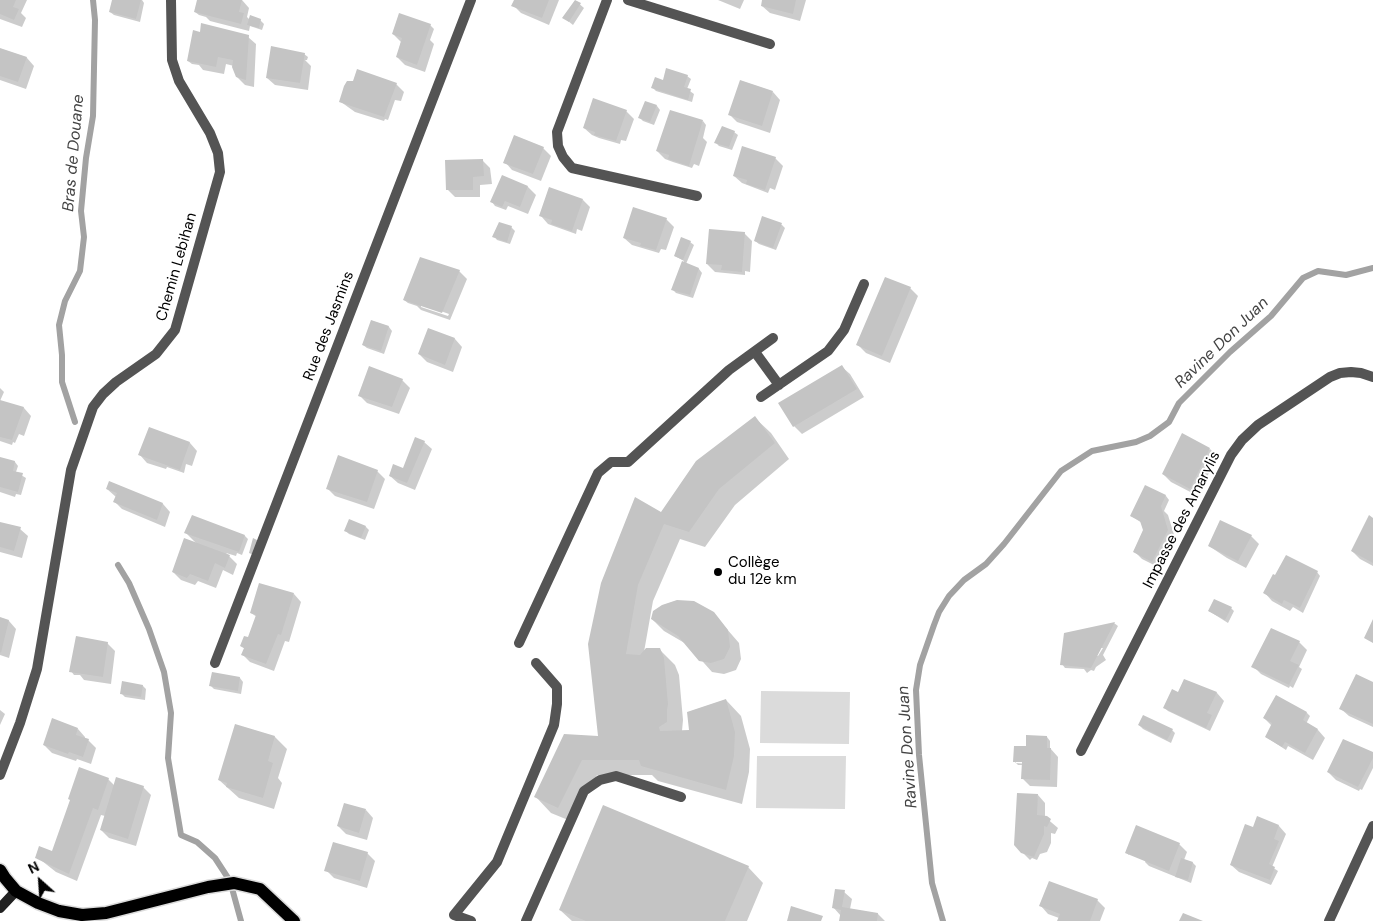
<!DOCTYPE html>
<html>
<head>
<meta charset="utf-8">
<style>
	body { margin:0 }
	#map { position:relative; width:1373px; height:921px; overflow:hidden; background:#fff; font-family:"DM Sans",sans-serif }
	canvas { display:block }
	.north { position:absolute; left:15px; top:856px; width:50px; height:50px; -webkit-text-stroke:4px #fff; paint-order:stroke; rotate:334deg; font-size:14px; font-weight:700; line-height:20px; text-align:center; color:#000 }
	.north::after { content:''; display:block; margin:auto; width:18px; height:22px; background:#000; clip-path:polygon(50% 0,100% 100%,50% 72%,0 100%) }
</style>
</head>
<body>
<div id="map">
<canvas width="1373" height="921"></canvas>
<div class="north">N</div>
</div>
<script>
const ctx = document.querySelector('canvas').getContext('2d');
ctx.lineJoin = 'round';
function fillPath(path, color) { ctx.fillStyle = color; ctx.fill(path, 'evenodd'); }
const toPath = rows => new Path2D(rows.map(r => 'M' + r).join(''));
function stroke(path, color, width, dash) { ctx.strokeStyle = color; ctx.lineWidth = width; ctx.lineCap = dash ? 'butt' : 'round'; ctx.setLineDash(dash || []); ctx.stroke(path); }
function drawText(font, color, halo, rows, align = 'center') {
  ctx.font = font + ' "DM Sans",sans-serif'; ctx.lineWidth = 4; ctx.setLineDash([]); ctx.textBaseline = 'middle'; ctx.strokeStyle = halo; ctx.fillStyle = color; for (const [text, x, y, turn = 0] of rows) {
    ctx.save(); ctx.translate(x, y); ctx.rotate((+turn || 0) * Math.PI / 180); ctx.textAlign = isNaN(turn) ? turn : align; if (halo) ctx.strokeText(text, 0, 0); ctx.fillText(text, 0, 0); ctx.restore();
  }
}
const green = toPath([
	[761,691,850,692,849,744,760,743],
	[757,756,846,756,845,809,756,808]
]);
const shadow = toPath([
	[0,0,27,0,21,13,26,18,22,27,0,19],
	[113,0,142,0,144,3,140,22,114,15,110,12],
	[198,0,242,0,249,8,247,17,250,20,260,20,264,24,262,30,250,26,249,31,210,21,206,17,199,15,195,12],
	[515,0,559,0,549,25,521,13,513,5],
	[718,0,744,0,740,9],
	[764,0,806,0,800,21,770,13,762,6],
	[576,1,584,8,573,25,568,21],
	[430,25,434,29,430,40,434,44,425,72,405,65,397,57,401,42,393,34],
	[248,37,256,44,254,87,245,85,237,77,234,66,226,64,224,74,203,70,199,65,192,64,188,61],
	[0,49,27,58,34,66,26,89,0,80],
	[304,54,308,57,307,60,305,60,311,66,308,90,275,85,267,78],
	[687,76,691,79,687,89,694,94,692,102,656,91,653,88,663,81],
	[396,84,404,92,401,101,395,100,388,120,385,119,384,121,355,112,341,102],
	[773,92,780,100,770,133,737,122,729,114],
	[646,103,657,106,660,110,654,125,643,121,640,118],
	[626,111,634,119,626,141,621,140,620,144,599,138,592,135,584,128],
	[703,121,706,125,703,138,707,142,699,166,694,164,692,168,673,162,665,159,657,151],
	[734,132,738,135,732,150,719,146,716,143],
	[543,148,551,156,541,181,512,170,505,162],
	[775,158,783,166,775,190,770,188,768,193,742,183,734,176],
	[482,160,490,168,492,184,480,185,480,197,455,197,447,189],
	[502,177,528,187,536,195,528,214,508,206,506,210,495,206,492,202],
	[583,200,590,207,582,231,577,229,576,234,548,224,541,216],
	[763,217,782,225,785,228,776,250,759,244,755,241],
	[666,219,674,227,666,250,661,249,659,253,632,245,624,238],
	[511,227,515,231,510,244,497,240,494,236],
	[744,233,752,241,750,272,745,271,745,275,715,272,707,264],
	[690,242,694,245,686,264,699,269,702,273,693,298,676,293,672,289,684,261,675,256],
	[459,271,467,279,450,320,421,310,417,306,408,303,404,300],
	[421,304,449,314,448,316,421,307],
	[910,288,918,296,890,363,866,353,858,345],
	[372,322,389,327,392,331,384,354,367,348,363,345],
	[429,329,455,339,462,347,453,372,427,362,419,354],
	[842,367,850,374,864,397,802,434,794,426],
	[402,380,410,388,399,414,367,403,359,395],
	[0,388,4,392,0,401,24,408,31,416,24,436,19,434,15,443,13,442,12,445,0,441],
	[755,418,771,433,789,459,735,505,705,547,680,539,653,601,644,652,659,649,675,665,679,675,683,720,682,731,691,731,726,700,741,716,750,749,749,772,742,804,658,781,652,775,597,775,573,822,551,813,536,797,599,738,589,644,661,514],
	[149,429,190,443,197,451,192,466,186,464,184,473,167,467,166,469,147,463,140,455],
	[424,442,432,449,415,490,398,483,390,476,403,470],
	[1210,449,1217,456,1198,496,1171,482,1163,474],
	[0,458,15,462,18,466,16,472,26,478,21,495,16,494,15,497,0,492],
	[377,471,385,479,374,509,335,496,328,489],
	[110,482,163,504,170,512,165,527,122,509,115,502,116,497,107,489],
	[1146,487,1166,496,1169,500,1164,511,1168,515,1175,538,1160,568,1142,559,1134,551,1144,531,1142,523,1131,516],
	[1373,519,1373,566,1360,559,1352,551],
	[350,521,366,527,369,530,365,540,349,534,346,531],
	[0,523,20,529,28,536,22,558,0,552],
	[186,533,245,536,248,539,242,555,237,553,236,556,226,553,237,564,233,575,223,570,216,588,198,581,195,585,181,580,173,572,197,544],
	[1251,536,1259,544,1246,568,1227,558,1209,546],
	[1317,572,1320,576,1303,613,1293,607,1290,611,1272,601,1265,593],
	[294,594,301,602,289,642,285,641,274,671,250,662,242,654,245,649,241,646,248,639,257,617,251,613],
	[1231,608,1234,611,1228,623,1209,611],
	[713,613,739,643,741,659,736,670,724,674,712,672,688,645,664,631,651,618],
	[0,618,9,621,16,629,9,658,0,655],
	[1114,623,1118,626,1103,655,1106,660,1096,667,1094,671,1091,670,1087,673,1084,669,1065,668,1062,664],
	[1100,648,1103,648,1098,656,1096,655],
	[1299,642,1307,650,1299,667,1302,669,1293,688,1290,686,1289,688,1261,674,1253,666],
	[107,643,115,651,111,684,84,680,80,675,74,675,71,671],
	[240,678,243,682,241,694,214,689,211,686],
	[1185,680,1217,693,1224,701,1210,731,1168,711,1165,708,1179,694],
	[1373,684,1373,727,1349,716,1341,709],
	[143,686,146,689,145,700,125,697,122,694],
	[1285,702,1307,713,1310,716,1306,724,1318,730,1325,738,1313,760,1288,746,1286,750,1266,737,1272,726,1264,718],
	[0,710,5,714,0,725],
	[236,725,275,737,287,749,278,778,282,783,274,809,239,798,219,780],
	[1139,725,1172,730,1175,733,1171,743,1143,729],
	[78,729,85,737,85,739,88,740,96,748,91,764,77,759,76,761,52,753,44,745],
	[1047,737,1050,741,1050,748,1058,757,1057,787,1030,786,1022,778,1023,765,1018,765,1014,761,1029,748],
	[1016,761,1028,762,1028,764,1016,763],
	[1373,754,1373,768,1362,790,1360,789,1359,791,1336,780,1328,772],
	[108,779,114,785,143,787,151,795,136,846,109,838,101,830,105,816,101,815,77,881,56,872,37,857,53,852,71,801],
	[1038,795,1045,803,1045,817,1058,828,1055,834,1051,833,1051,843,1047,852,1040,854,1037,860,1032,858,1030,860,1022,852],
	[366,810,373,818,367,840,346,834,338,826],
	[1258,818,1279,826,1286,834,1272,867,1278,871,1271,885,1239,872,1231,865,1253,829],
	[1179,844,1187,852,1184,860,1193,863,1196,866,1191,883,1149,866,1145,862,1146,859,1129,853,1129,855,1126,852],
	[367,853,375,861,367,888,334,878,326,870],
	[748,867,763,883,747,921,572,921,560,910],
	[844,892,852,899,850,909,878,914,885,921,840,921,841,916,833,907],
	[1097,900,1105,908,1100,921,1058,921,1059,918,1048,914,1041,906]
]);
const stream = toPath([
	[75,422,62,382,62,355,59,325,65,301,80,271,84,237,81,211,86,158,93,116,95,20,93,0],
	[118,565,129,583,149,629,164,672,171,713,168,758,181,835,197,842,215,858,230,881,241,921],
	[943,921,932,883,919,755,916,690,920,665,934,625,939,612,949,596,964,580,986,564,1004,544,1061,471,1092,451,1136,442,1150,436,1169,422,1179,403,1230,352,1271,316,1303,278,1318,271,1346,275,1373,268]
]);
const building = toPath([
	[0,0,16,0,13,7,19,9,14,20,0,14],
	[112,0,141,0,136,19,109,12],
	[197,0,242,0,239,12,244,13,241,24,194,12],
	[514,0,549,0,542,18,511,6],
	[575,0,581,3,569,22,562,18],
	[762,0,796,0,793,14,761,6],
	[399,13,431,24,417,65,396,57,402,38,392,34],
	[250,15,261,19,259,28,247,25],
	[201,23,249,35,246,80,236,77,232,67,233,60,218,57,216,67,187,61,193,30,200,32],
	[271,46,305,53,300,83,266,78],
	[0,48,27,57,18,82,0,76],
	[666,68,688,75,684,87,691,89,688,100,651,88,655,77,663,80],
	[357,69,397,83,384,117,339,102,344,86,347,81,353,81],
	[740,80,773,91,762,126,728,115],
	[593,98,627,110,616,141,594,135,595,132,583,128],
	[645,101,657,105,650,122,638,118],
	[670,110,703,120,689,166,668,159,669,155,656,151],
	[722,126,735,131,729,147,714,143],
	[514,135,544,147,533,174,503,163],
	[742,146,776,157,765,190,746,184,747,180,733,176],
	[483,159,484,176,473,177,473,190,446,190,445,160],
	[502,175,528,186,520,207,505,201,502,207,490,202],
	[549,187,583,199,572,231,551,224,552,220,539,216],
	[633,207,667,218,656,250,640,246,641,243,623,238],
	[762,216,782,223,773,248,754,241],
	[499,222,512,226,507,242,492,237],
	[709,229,745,232,742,272,721,270,722,265,706,264],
	[681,237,691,241,683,260,674,256],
	[420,257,460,270,442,313,403,300],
	[682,261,699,268,690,295,671,290],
	[885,277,911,287,882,356,856,345],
	[371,320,389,326,381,351,362,345],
	[428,328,455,338,445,365,418,354],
	[842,365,857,389,793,427,778,403],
	[369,366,403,379,392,407,358,396],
	[0,400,24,407,12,440,0,437],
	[755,416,775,443,719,489,689,532,664,524,638,585,626,654,640,655,646,648,660,648,664,658,668,704,667,710,667,722,659,727,660,731,689,730,687,712,726,699,735,732,734,756,726,790,641,766,639,760,582,760,558,808,534,797,564,734,598,736,588,644,601,583,635,497,661,512,696,461],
	[149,427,190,442,180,470,138,455],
	[1182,433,1210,448,1190,489,1162,474],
	[415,437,425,441,407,483,389,476,393,464,403,468],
	[338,455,378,470,367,502,326,489],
	[0,457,15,461,13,471,23,473,18,492,0,487],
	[109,481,163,503,157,520,113,502,117,493,106,489],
	[1145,485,1166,495,1161,506,1168,530,1152,562,1133,552,1143,530,1140,521,1130,516],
	[192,515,245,535,239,552,184,533],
	[1369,515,1373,518,1373,563,1351,551],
	[349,519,366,526,361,538,344,531],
	[1220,520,1252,535,1238,561,1208,546],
	[0,522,21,527,14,551,0,547],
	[184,538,230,555,225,568,215,563,208,581,190,574,187,578,172,572],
	[253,538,259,541,254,555,249,553],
	[1286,555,1318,571,1300,608,1284,600,1282,604,1263,593,1273,574,1275,575],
	[259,583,294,593,281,635,278,634,266,664,241,655,244,648,240,646,244,636,248,637,256,615,250,613],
	[1214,599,1232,607,1225,620,1208,611],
	[677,600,694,601,714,612,728,630,730,647,724,659,711,663,699,661,678,636,651,619,653,611,662,605],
	[0,617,9,620,1,653,0,652],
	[1373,619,1373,643,1364,638],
	[1115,622,1091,668,1060,665,1064,633],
	[1271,628,1300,641,1290,661,1299,665,1289,685,1251,667],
	[76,636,108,642,103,677,69,672],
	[212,672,240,677,238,691,209,686],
	[1356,674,1373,682,1373,724,1339,709],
	[1184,679,1217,692,1207,713,1212,715,1206,728,1163,708,1172,689,1178,692],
	[122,681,143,685,141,697,120,694],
	[1276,695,1307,712,1303,720,1318,729,1305,753,1285,742,1282,747,1265,737,1272,723,1263,718],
	[1143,715,1173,729,1167,740,1138,725],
	[52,718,78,728,76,735,89,739,83,757,69,752,68,754,43,745],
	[235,724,275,736,268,761,273,763,263,798,226,787,227,783,218,780],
	[1026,735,1047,736,1047,748,1051,748,1050,780,1021,779,1022,762,1013,762,1014,746,1026,746],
	[1343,739,1373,752,1373,758,1358,787,1327,772],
	[79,767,109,778,98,810,93,808,69,874,35,858,39,846,52,851,70,800,68,799],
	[116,777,144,786,128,839,100,830],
	[1017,793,1038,794,1037,815,1047,816,1051,819,1047,827,1044,826,1044,834,1034,857,1021,853,1014,845],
	[344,803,366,809,359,833,337,826],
	[603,805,749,866,725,921,586,921,559,910],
	[1257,816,1279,825,1274,839,1279,841,1269,864,1275,867,1270,880,1230,865,1245,824,1253,827],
	[1136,825,1180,843,1169,871,1125,853],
	[333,842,368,852,360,881,324,871],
	[1181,858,1193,862,1188,880,1175,877],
	[1049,881,1098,899,1090,921,1057,921,1060,914,1039,906],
	[835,889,845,890,842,907,878,913,877,921,839,921,841,910,832,908],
	[791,906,823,916,821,921,787,921],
	[1183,913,1203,921,1179,921]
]);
const service = toPath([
	[755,352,779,385],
	[761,397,828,351,844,330,864,284],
	[519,643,598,473,611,462,628,462,729,370,773,338],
	[471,921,454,915,497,862,554,725,557,704,557,687,536,663],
	[526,921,584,791,600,780,616,776,681,797]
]);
const minor = toPath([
	[607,0,557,132,558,146,563,157,572,168,697,196],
	[628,0,770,44],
	[215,663,471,0],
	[1081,751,1231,455,1242,440,1258,425,1330,377,1340,373,1351,372,1361,373,1373,377],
	[0,775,20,723,37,669,71,470,93,407,103,394,116,382,156,354,175,330,220,172,218,153,210,133,179,81,172,60,171,0],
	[1329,921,1373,826]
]);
const secondary = toPath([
	[0,908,16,891]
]);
const primary = toPath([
	[0,870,5,878,16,891,38,903,59,911,82,915,106,913,208,887,234,883,260,889,294,921]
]);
const markers = [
	[718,572,5,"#000"]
];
const streetNames = [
	["Chemin Lebihan",177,267,-74],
	["Rue des Jasmins",329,326,-69],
	["Impasse des Amarylis",1182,520,-63]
];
const poiNames = [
	["Collège",728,563],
	["du 12e km",728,580]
];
const waterNames = [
	["Bras de Douane",74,153,-85],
	["Ravine Don Juan",1222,343,-44],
	["Ravine Don Juan",908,747,-94]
];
fillPath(green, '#dbdbdb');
fillPath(shadow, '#0003');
stroke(stream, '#a2a2a2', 6);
fillPath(building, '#c4c4c4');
stroke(primary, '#dbdbdb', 15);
stroke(service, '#545454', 10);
stroke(minor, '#545454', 10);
stroke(secondary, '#212121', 10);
stroke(primary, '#000', 12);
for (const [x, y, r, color] of markers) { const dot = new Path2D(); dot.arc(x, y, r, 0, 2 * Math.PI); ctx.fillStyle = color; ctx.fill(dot); stroke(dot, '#fff', 2); }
drawText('15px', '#000', '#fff', streetNames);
drawText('15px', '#000', '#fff', poiNames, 'left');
drawText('italic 16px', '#434343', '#fff', waterNames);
</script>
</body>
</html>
